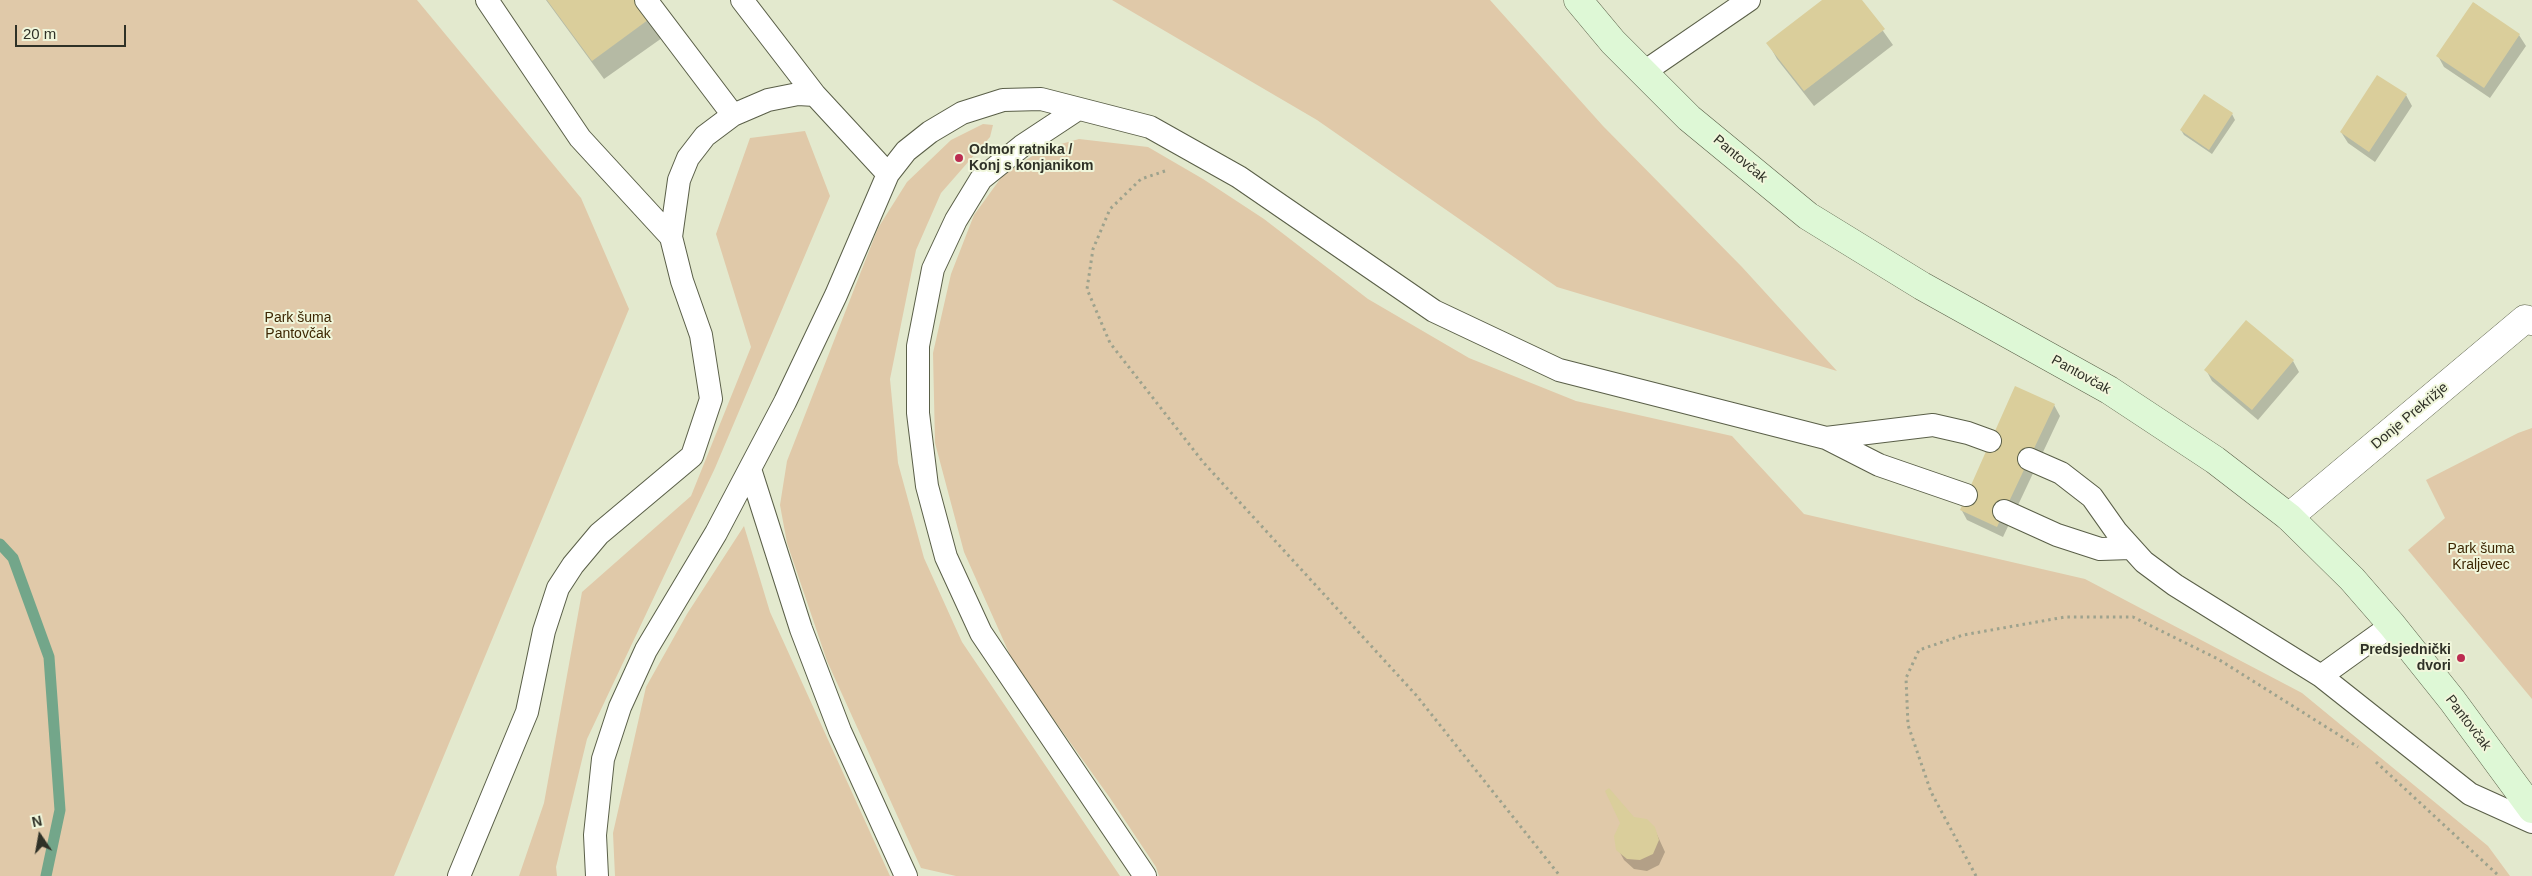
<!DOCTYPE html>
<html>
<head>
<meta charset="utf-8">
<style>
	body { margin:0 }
	#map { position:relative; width:2532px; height:876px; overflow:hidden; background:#e3e9ce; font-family:Arial,sans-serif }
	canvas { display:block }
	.north { position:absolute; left:15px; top:811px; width:50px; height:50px; -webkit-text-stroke:4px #f0f6db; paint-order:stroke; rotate:348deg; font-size:14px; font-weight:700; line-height:20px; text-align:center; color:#2f3127 }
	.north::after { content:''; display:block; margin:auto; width:18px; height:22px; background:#2f3127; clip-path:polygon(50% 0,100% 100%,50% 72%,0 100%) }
	.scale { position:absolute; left:15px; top:25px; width:111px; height:22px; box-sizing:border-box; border:2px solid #2f3127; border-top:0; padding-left:6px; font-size:15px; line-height:18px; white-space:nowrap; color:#2f3127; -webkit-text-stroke:4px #f0f6db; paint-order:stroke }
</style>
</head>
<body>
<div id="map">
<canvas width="2532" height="876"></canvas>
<div class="north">N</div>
<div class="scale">20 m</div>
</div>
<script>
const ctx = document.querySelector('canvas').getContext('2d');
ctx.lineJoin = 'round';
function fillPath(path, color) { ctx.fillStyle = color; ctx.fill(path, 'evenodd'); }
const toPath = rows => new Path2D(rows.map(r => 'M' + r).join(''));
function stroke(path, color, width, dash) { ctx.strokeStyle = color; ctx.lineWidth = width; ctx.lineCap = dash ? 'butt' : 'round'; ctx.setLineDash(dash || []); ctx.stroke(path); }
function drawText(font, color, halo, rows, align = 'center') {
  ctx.font = font + ' Arial,sans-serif'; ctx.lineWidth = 4; ctx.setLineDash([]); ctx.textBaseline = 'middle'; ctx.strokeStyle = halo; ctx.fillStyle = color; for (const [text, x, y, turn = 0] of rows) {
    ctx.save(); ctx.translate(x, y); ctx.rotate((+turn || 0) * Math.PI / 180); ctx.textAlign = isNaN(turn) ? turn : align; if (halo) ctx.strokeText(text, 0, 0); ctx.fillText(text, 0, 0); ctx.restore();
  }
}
const green = toPath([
	[0,0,417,0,581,198,629,309,394,876,0,876],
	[1112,0,1490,0,1603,126,1742,267,1837,371,1557,287,1317,120],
	[983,124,993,125,990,137,941,193,916,250,890,379,898,463,924,558,962,642,1120,876,956,876,921,868,827,661,787,543,780,505,787,461,878,228,907,182,951,140],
	[805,131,830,196,715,468,587,739,556,867,557,876,519,876,544,803,582,592,691,496,751,347,716,234,750,138],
	[1079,139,1148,147,1203,179,1264,219,1368,299,1469,358,1576,401,1732,436,1804,514,2085,579,2302,693,2488,846,2510,876,1159,876,1156,867,1110,798,1014,664,964,552,935,443,933,353,951,274,974,215,1003,175,1043,149],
	[2532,428,2532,699,2408,550,2445,518,2426,480,2518,433],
	[744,526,770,612,890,876,615,876,613,833,646,687,687,614]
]);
const shadow = toPath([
	[546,0,637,0,662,38,604,79],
	[1824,0,1861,0,1893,45,1814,106,1777,59,1768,43],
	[2474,3,2519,35,2526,46,2490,98,2444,67,2438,56],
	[2406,95,2412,106,2375,162,2348,143,2341,132],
	[2204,96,2232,114,2235,120,2212,154,2184,135,2181,130],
	[2293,361,2299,372,2258,420,2212,381,2206,370],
	[2054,405,2060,416,2003,537,1967,520,1961,509],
	[1633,819,1654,828,1665,852,1659,865,1647,871,1634,869,1624,860,1618,849]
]);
const stream = toPath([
	[0,544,13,558,49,657,60,810,46,876]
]);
const building = toPath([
	[547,0,639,0,652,17,592,61],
	[1822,0,1862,0,1885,29,1804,91,1766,43],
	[2473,2,2520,34,2484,88,2436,56],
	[2377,75,2407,94,2369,152,2340,132],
	[2204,94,2233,113,2209,150,2180,130],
	[2246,320,2294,360,2252,410,2204,370],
	[2015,386,2055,404,1997,527,1960,510],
	[1609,788,1634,817,1647,819,1655,827,1659,840,1653,854,1640,860,1627,859,1616,850,1614,836,1620,823,1605,791]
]);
const path = toPath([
	[1165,171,1141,179,1110,209,1093,249,1087,289,1110,343,1203,462,1416,695,1560,876],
	[2376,762,2499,876],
	[1976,876,1931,792,1908,725,1906,678,1919,650,1963,635,2065,617,2133,617,2218,659,2358,747]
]);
const lane = toPath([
	[487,0,580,138,671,237],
	[646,0,733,115],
	[742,0,815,95],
	[1644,72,1749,0],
	[1078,109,1022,146,981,179,956,220,933,269,918,346,918,413,927,486,946,557,981,633,1145,876],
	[1826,438,1879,465,1966,495],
	[2029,459,2061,473,2092,497,2116,531,2144,562,2175,585,2321,676,2392,625],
	[750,469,801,629,840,731,906,876],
	[2004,511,2057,535,2100,549,2131,548],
	[2321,676,2470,794,2532,822],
	[459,876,527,712,544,631,558,588,573,565,599,534,692,456,711,399,701,335,682,281,671,237,679,180,688,158,705,136,733,115,768,100,798,94,815,95,888,174],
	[597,876,595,835,603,759,620,707,646,650,716,533,785,402,836,295,888,174,906,151,930,132,962,113,1003,100,1041,99,1150,127,1239,177,1434,311,1559,370,1826,438,1933,425,1968,433,1990,441]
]);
const street = toPath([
	[2289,517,2525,319,2532,321]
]);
const secondary = toPath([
	[1578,0,1613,42,1689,118,1808,216,1922,286,2109,390,2215,460,2289,517,2352,579,2392,625,2452,700,2532,809]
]);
const markers = [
	[959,158,5,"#bc2c51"],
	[2461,658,5,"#bc2c51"]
];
const poiNames = [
	["Odmor ratnika /",969,150],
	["Konj s konjanikom",969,166],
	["Predsjednički",2451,650,"right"],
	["dvori",2451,666,"right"]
];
const streetNames = [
	["Pantovčak",1740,159,40],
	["Pantovčak",2081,375,29],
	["Donje Prekrižje",2410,416,-40],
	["Pantovčak",2468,723,53]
];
const parkNames = [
	["Park šuma",298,318],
	["Pantovčak",298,334],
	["Park šuma",2481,549],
	["Kraljevec",2481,565]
];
fillPath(green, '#e0c9a9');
fillPath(shadow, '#0003');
stroke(stream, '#73a68a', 11);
fillPath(building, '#dace9b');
stroke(lane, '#5a5f48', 24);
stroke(street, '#5a5f48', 29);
stroke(secondary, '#5a5f48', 29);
stroke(path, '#9da28d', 3, [2.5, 4]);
stroke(lane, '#fff', 22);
stroke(street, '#fff', 28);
stroke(secondary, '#def8d6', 28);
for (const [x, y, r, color] of markers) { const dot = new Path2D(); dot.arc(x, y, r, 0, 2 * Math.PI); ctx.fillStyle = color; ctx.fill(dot); stroke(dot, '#f0f6db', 2); }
drawText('bold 14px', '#2f3127', '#f0f6db', poiNames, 'left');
drawText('14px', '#2f3127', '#f0f6db', streetNames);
drawText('14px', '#3d2703', '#f0f6db', parkNames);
</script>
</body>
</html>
